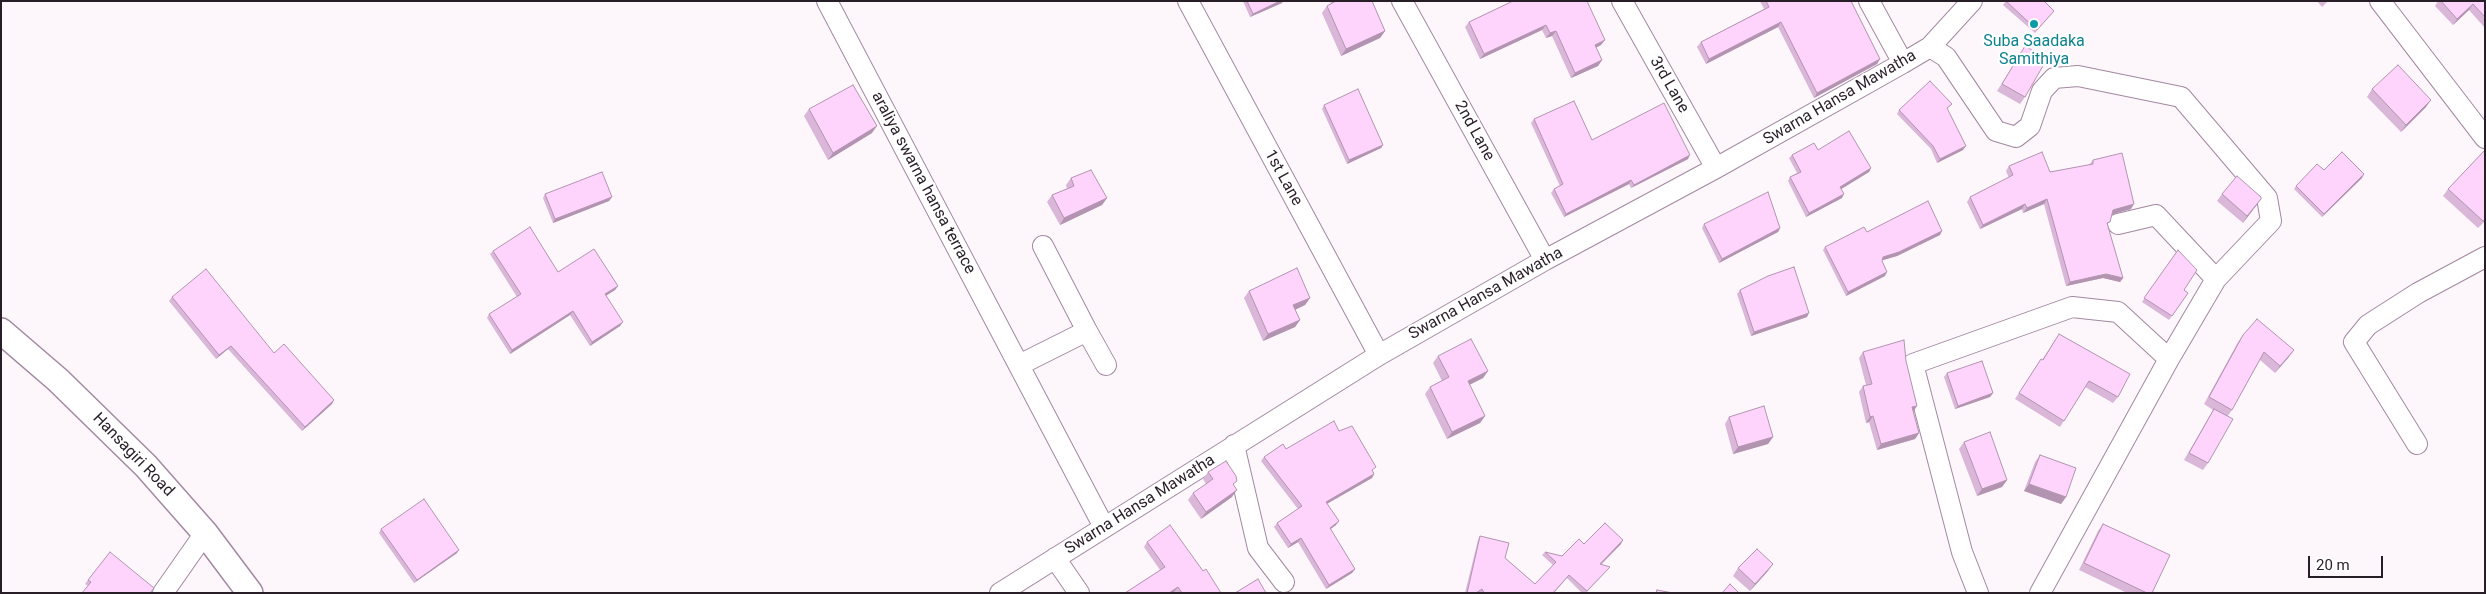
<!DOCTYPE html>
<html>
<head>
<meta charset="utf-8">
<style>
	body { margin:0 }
	#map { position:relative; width:2486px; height:594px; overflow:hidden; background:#fdf7fc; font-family:Roboto,sans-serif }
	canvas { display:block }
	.frame { position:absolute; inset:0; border:2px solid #281e28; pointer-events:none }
	.scale { position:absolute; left:2308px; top:556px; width:75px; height:22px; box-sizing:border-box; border:2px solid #281e28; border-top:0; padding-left:6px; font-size:15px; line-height:18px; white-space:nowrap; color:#281e28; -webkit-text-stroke:4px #fff; paint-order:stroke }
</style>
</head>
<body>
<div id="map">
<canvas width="2486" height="594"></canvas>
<div class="frame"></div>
<div class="scale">20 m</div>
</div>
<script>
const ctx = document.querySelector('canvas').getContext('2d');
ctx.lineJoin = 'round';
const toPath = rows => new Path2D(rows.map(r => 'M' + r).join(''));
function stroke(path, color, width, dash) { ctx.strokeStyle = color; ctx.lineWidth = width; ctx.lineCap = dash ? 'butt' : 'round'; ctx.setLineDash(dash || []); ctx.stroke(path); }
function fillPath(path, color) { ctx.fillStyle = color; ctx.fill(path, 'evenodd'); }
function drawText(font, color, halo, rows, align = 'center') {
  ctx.font = font + ' Roboto,sans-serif'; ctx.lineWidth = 4.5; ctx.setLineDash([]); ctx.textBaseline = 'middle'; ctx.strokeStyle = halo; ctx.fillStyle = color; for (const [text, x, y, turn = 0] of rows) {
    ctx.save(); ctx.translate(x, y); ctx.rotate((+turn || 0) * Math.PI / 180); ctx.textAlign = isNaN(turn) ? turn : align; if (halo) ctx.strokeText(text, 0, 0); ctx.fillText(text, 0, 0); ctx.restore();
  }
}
const minor = toPath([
	[827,1,1104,527],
	[1188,1,1379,355],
	[1402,1,1545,260],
	[1622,1,1716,168],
	[1869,1,1903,63],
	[2380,1,2485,138],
	[1930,47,1946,57,1996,131,2016,137,2030,126,2042,91,2054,78,2078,76,2181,97,2267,198,2271,221,2216,279,2169,359,2040,593],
	[2118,224,2156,215,2216,279],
	[1087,331,1106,365],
	[1019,365,1087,331,1043,246],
	[2417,444,2354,342,2368,325,2418,293,2485,257],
	[1234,445,1258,548,1284,582],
	[1055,558,1079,593],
	[163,593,205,533],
	[1000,593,1379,355,1545,260,1716,168,1903,63,1930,47,1972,1],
	[1978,593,1962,552,1913,364,2072,307,2118,312,2169,359]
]);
const tertiary = toPath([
	[1,331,58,380,146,466,205,533,250,593]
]);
const wall = toPath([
	[1243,1,1283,1,1282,3,1250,17],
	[1330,1,1372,1,1385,31,1380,38,1341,56,1322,13,1327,6,1331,4],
	[1513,1,1601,45,1596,48,1602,60,1598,66,1571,78,1552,36,1546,38,1542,30,1480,59,1465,27,1469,22],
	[1760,1,1851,1,1880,59,1877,64,1814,98,1778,27,1706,64,1697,47,1701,42,1764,9],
	[2006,1,2054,11,2035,33,2003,5],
	[2317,1,2328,1,2322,7],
	[2438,1,2485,1,2485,28,2469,10,2453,25,2435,6],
	[2025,46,2025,97,2020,104,1997,91],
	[2372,89,2426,107,2401,132,2367,97],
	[1952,104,1947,109,1963,150,1937,163,1931,149,1897,114,1899,110],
	[1324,105,1383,145,1381,148,1347,164,1322,109],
	[809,109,872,133,828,160,804,116],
	[1534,119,1592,140,1688,159,1631,188,1629,184,1564,217,1551,193,1554,189,1560,186,1531,123],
	[1818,150,1871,168,1869,172,1841,189,1842,198,1806,217,1788,181,1790,177,1797,173,1789,158,1792,155],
	[2485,150,2485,221,2478,228,2443,196,2448,189],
	[2093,160,2131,209,2112,214,2107,225,2123,278,2120,282,2103,278,2066,286,2044,204,2023,213,2022,209,1980,229,1967,202,1970,197,2009,178,2006,171,2009,166,2050,172,2089,165],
	[2324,170,2362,178,2322,217,2294,189,2296,186],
	[1071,178,1107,198,1102,205,1060,225,1047,202,1052,195,1067,189,1066,185],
	[545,194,612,197,609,201,553,223,543,198],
	[2222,194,2261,199,2243,223,2217,201],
	[1704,224,1780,228,1778,232,1719,263,1702,228],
	[1867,232,1940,235,1897,256,1882,260,1885,276,1846,296,1823,250,1825,247],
	[2178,250,2184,290,2188,293,2169,320,2142,302],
	[493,251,558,272,618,286,615,290,606,296,620,326,590,346,570,315,510,354,487,318,489,314,517,297,490,254],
	[1740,290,1807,317,1751,336,1737,294],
	[1249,291,1310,298,1305,305,1295,310,1300,320,1295,327,1263,341,1244,298],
	[172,297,274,353,332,404,302,431,228,349,216,359,169,301],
	[2243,335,2294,350,2275,373,2260,360,2232,410,2227,417,2208,463,2203,470,2184,460,2213,410,2204,404,2238,342],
	[2055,340,2118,397,2113,403,2085,387,2060,427,2015,399,2041,359,2042,360],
	[1863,352,1906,361,1913,412,1919,433,1915,439,1877,450,1869,422,1866,423,1859,392,1863,386,1866,385,1859,358],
	[1438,356,1488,371,1483,378,1469,385,1485,416,1480,423,1447,439,1425,394,1430,387,1442,381,1433,363],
	[1947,373,1993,393,1990,397,1955,409,1944,377],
	[1729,417,1773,437,1768,444,1733,454,1725,424],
	[1339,431,1374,474,1372,478,1327,504,1336,525,1330,529,1355,569,1352,573,1326,589,1298,542,1288,548,1274,527,1277,523,1298,509,1261,461,1264,457],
	[1964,442,2007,480,2002,487,1977,496,1959,449],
	[2040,455,2066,497,2061,504,2024,491,2035,462],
	[1208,472,1234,485,1232,497,1201,519,1188,500,1193,493,1206,484,1203,479],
	[2103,524,2152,593,2127,593,2079,570,2098,531],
	[381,529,457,553,414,583,379,533],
	[1480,536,1535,584,1553,565,1542,555,1545,552,1562,556,1584,544,1621,544,1601,565,1610,567,1607,570,1586,593,1582,593,1567,578,1554,593,1465,593,1478,540],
	[1147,542,1203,571,1221,593,1175,593,1174,592,1173,593,1125,593,1160,570,1144,547],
	[1738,568,1768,571,1750,591,1733,576],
	[88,580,154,588,88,586,85,584]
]);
const shadedWall = toPath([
	[1280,1,1283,1,1282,3,1250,17,1253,14],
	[2473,4,2469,10,2453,25,2457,19],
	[1781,22,1778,27,1706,64,1709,59],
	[1546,25,1542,30,1480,59,1484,54],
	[1385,31,1380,38,1341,56,1346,49],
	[1556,31,1552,36,1546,38,1550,33],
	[1605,40,1601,45,1591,50,1595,45],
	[1880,59,1877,64,1814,98,1817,93],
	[1602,60,1598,66,1571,78,1575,73],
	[2431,100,2426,107,2401,132,2406,125],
	[877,126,872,133,828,160,833,153],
	[1383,145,1381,148,1347,164,1349,160],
	[1966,146,1963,150,1937,163,1940,159],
	[1690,155,1688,159,1631,188,1634,185],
	[1871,168,1869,172,1838,191,1840,187],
	[2364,174,2362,178,2322,217,2324,214],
	[1631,180,1629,184,1564,217,1566,214],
	[1844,194,1842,198,1806,217,1809,213],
	[612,197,609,201,553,223,555,219],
	[1107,198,1102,205,1060,225,1064,218],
	[2047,199,2044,204,2023,213,2027,208],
	[2261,199,2256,206,2243,223,2247,216],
	[2025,204,2022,209,1980,229,1983,225],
	[2134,204,2131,209,2110,215,2113,210],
	[1780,228,1778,232,1719,263,1722,259],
	[1942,231,1940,235,1897,256,1880,261,1883,257],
	[1887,272,1885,276,1846,296,1848,292],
	[2106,274,2123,278,2120,282,2103,278,2066,286,2070,282],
	[618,286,615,290,602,298,605,294],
	[1310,298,1305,305,1288,313,1293,305],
	[573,311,570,315,510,354,512,350],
	[1809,313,1807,317,1751,336,1754,332],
	[1300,320,1295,327,1263,341,1268,334],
	[623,322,620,326,590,346,592,342],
	[231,346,228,349,216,359,219,355],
	[2294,350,2289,357,2275,373,2280,366],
	[1488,371,1483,378,1463,388,1468,381],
	[1993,393,1990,397,1955,409,1958,406],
	[334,400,332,404,302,431,305,427],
	[1917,406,1913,412,1912,407],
	[1485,416,1480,423,1447,439,1452,432],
	[1873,416,1869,422,1866,423,1870,417],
	[1919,433,1915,439,1877,450,1881,444],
	[1773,437,1768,444,1733,454,1738,447],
	[1374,474,1372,478,1323,506,1326,502],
	[2007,480,2002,487,1977,496,1982,489],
	[2029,484,2066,497,2061,504,2024,491],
	[1237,490,1232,497,1201,519,1206,512],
	[1339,521,1336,525,1327,532,1330,528],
	[1301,538,1298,542,1288,548,1291,544],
	[1623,540,1621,544,1597,568,1600,564],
	[459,550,457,553,414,583,417,580],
	[1773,564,1768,571,1750,591,1755,584],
	[1355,569,1352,573,1326,589,1329,585],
	[1178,587,1173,593,1169,593]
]);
const building = toPath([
	[1247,1,1280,1,1253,14,1247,1],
	[1336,1,1372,1,1385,31,1346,49,1327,6,1336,1],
	[1513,1,1587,1,1605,40,1595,45,1602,60,1575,73,1556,31,1550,33,1546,25,1484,54,1469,22,1513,1],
	[1766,1,1851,1,1880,59,1817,93,1781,22,1709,59,1701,42,1769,7,1766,1],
	[2006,1,2044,1,2054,11,2037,30,2006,1],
	[2441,1,2485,1,2485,17,2473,4,2457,19,2441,1],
	[2025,46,2047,59,2025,97,2002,84,2025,46],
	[2398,65,2431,100,2406,125,2372,89,2398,65],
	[1930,81,1952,104,1947,108,1966,146,1940,159,1933,146,1899,110,1930,81],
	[853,85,877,126,833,153,809,109,853,85],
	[1358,89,1383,145,1349,160,1324,105,1358,89],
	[1574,101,1592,140,1664,103,1690,155,1634,185,1631,180,1566,214,1554,189,1563,184,1534,119,1574,101],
	[1849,131,1871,168,1840,187,1844,194,1809,213,1790,177,1801,172,1792,155,1814,143,1818,150,1849,131],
	[2485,150,2485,220,2483,221,2448,189,2485,150],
	[2042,152,2050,172,2093,164,2093,160,2122,153,2134,204,2113,210,2110,222,2107,223,2123,278,2106,274,2070,282,2047,199,2027,208,2025,204,1983,225,1970,197,2013,175,2009,166,2042,152],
	[2342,152,2364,174,2324,214,2296,186,2317,164,2324,170,2342,152],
	[1091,170,1107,198,1064,218,1052,195,1074,186,1071,178,1091,170],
	[602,172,612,197,555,219,545,194,602,172],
	[2237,176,2261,197,2261,199,2247,216,2222,194,2237,176],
	[1768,192,1780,228,1722,259,1704,224,1768,192],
	[1928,201,1942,231,1899,252,1883,257,1882,261,1887,272,1848,292,1825,247,1864,227,1867,232,1928,201],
	[530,227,558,272,594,249,618,286,605,294,623,322,592,342,573,311,512,350,489,314,521,294,493,251,530,227],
	[2178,250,2197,270,2184,290,2188,293,2172,316,2144,298,2178,250],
	[1794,267,1809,313,1754,332,1740,290,1768,276,1794,267],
	[1297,268,1310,298,1293,305,1300,320,1268,334,1249,291,1297,268],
	[206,269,274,353,284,344,334,400,305,427,231,346,219,355,172,297,206,269],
	[2257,319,2294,350,2280,366,2264,352,2232,410,2209,397,2243,335,2257,319],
	[2059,334,2130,374,2118,397,2089,381,2064,421,2019,393,2041,359,2043,360,2059,334],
	[1471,339,1488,371,1468,381,1485,416,1452,432,1430,387,1449,377,1438,356,1471,339],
	[1904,340,1906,361,1917,406,1912,407,1919,433,1881,444,1873,416,1870,417,1863,386,1872,384,1863,352,1904,340],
	[1982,361,1993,393,1958,406,1947,373,1982,361],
	[1764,406,1773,437,1738,447,1729,417,1764,406],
	[2214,409,2233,419,2208,463,2189,453,2214,409],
	[1334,421,1339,431,1352,426,1376,467,1372,470,1374,474,1326,502,1339,521,1330,528,1355,569,1329,585,1301,538,1291,544,1277,523,1302,506,1264,457,1283,444,1286,449,1334,421],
	[1990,432,2007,480,1982,489,1964,442,1990,432],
	[2040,455,2076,468,2066,497,2029,484,2040,455],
	[1226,461,1236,476,1237,481,1233,484,1237,490,1206,512,1193,493,1213,479,1208,472,1226,461],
	[424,499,459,550,417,580,381,529,424,499],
	[1605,523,1623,540,1600,564,1610,567,1587,591,1569,575,1553,593,1484,593,1482,589,1476,593,1467,593,1480,536,1509,543,1505,558,1535,584,1556,562,1545,552,1562,556,1579,539,1584,544,1605,523],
	[2103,524,2170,555,2152,593,2147,593,2084,563,2103,524],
	[1170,525,1203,571,1206,569,1221,593,1182,593,1178,587,1169,593,1125,593,1165,567,1147,542,1170,525],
	[1757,549,1773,564,1755,584,1738,568,1757,549],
	[110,552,154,588,150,593,82,593,91,582,88,580,110,552],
	[1258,579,1266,593,1235,593,1258,579],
	[1730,584,1739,593,1722,593,1730,584],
	[1657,590,1673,593,1656,593,1657,590]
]);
const markers = [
	[2034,24,5,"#0f9aa8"]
];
const cultureNames = [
	["Suba Saadaka",2034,42],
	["Samithiya",2034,60]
];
const streetNames = [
	["3rd Lane",1669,85,60],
	["Swarna Hansa Mawatha",1840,98,-30],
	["2nd Lane",1474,131,61],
	["1st Lane",1283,178,61],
	["araliya swarna hansa terrace",923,183,62],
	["Swarna Hansa Mawatha",1486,294,-29],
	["Hansagiri Road",133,455,46],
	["Swarna Hansa Mawatha",1140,505,-32]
];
stroke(minor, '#a388a1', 22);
stroke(tertiary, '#a388a1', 28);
stroke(minor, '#fff', 20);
stroke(tertiary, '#fff', 25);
fillPath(wall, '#dab6d9');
fillPath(shadedWall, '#b294b0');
fillPath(building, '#fed4fc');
stroke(building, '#b294b0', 1);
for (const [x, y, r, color] of markers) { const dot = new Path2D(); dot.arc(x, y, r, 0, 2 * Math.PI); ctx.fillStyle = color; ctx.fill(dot); stroke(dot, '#fff', 2); }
drawText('16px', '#0d838f', '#fff', cultureNames);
drawText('16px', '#281e28', '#fff', streetNames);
</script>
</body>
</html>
